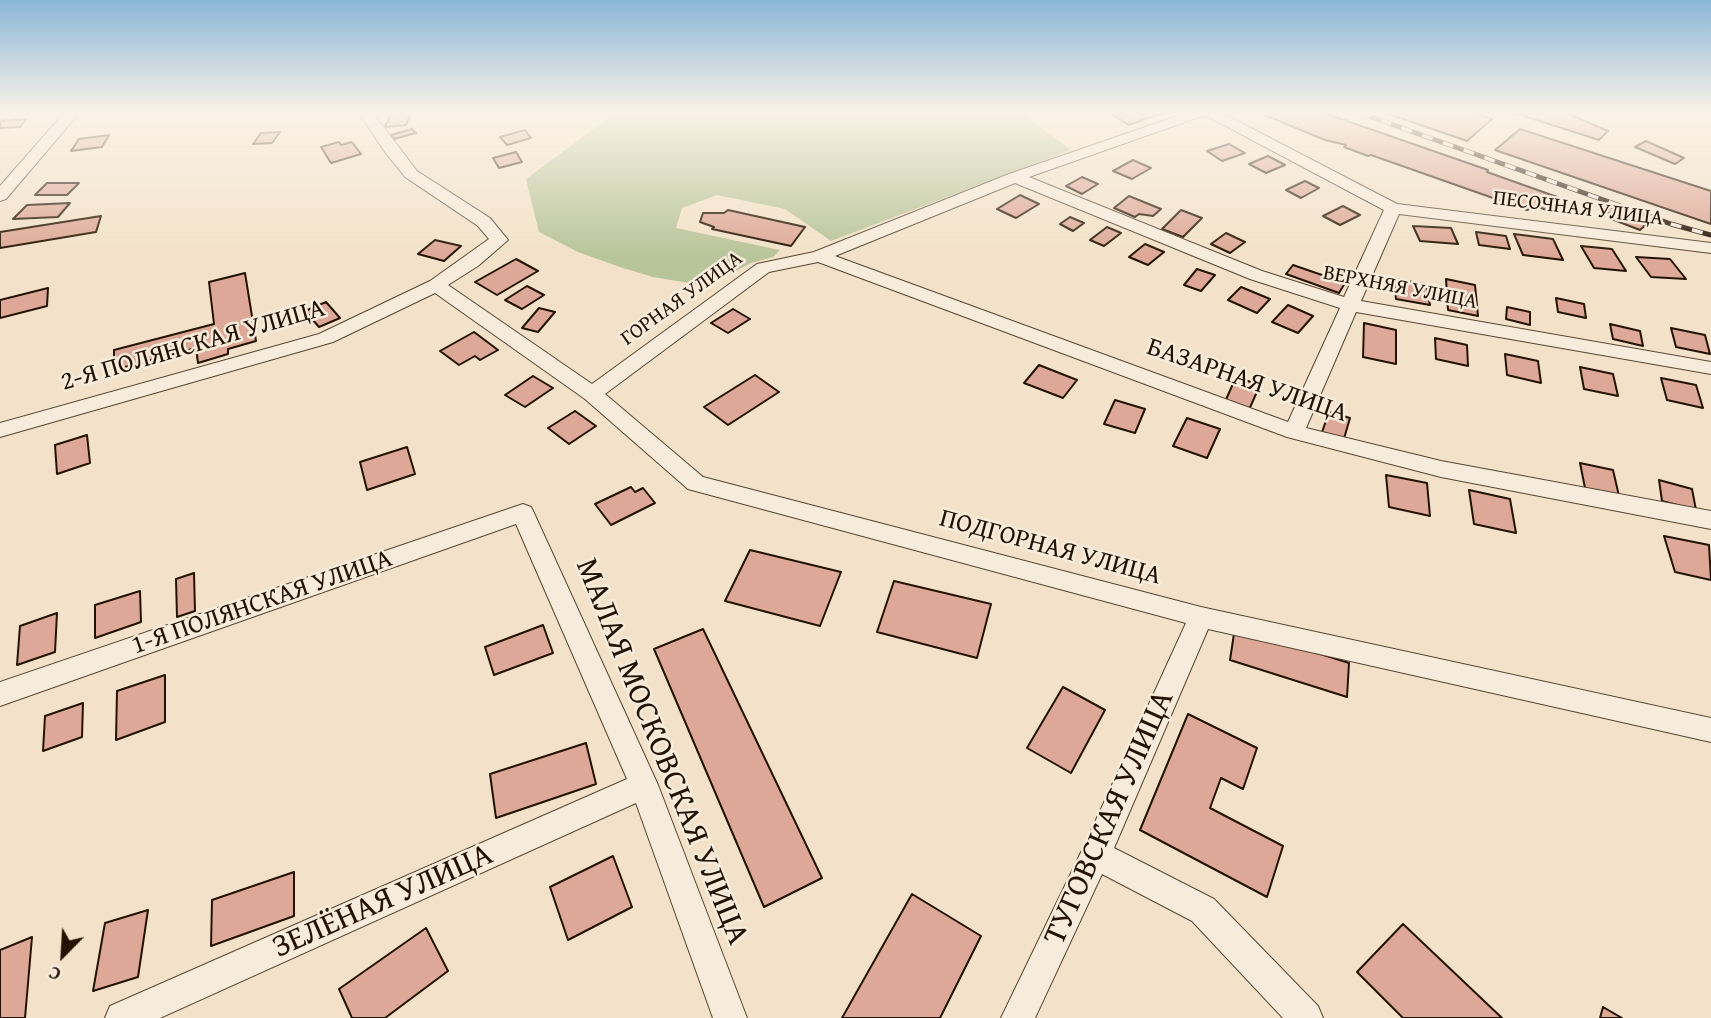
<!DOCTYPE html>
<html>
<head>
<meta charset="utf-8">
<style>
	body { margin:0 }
	#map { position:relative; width:1711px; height:1018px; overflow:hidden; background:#f3e2c9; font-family:"Gentium Book Plus",serif }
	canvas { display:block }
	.north { position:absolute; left:28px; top:920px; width:70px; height:70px; -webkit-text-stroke:5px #f7ecdc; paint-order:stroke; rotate:204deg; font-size:19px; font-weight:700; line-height:28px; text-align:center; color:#241200 }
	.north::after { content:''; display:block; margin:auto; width:24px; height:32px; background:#241200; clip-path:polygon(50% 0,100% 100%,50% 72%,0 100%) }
</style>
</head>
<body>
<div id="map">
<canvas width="1711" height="1018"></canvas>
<div class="north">С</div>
</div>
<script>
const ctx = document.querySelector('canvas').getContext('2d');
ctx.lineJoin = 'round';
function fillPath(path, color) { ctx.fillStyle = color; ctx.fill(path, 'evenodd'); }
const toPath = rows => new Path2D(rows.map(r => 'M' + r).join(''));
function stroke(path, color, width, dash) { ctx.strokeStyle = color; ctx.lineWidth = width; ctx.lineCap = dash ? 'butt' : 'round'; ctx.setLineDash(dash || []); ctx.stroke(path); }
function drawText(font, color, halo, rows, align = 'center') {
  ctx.font = font + ' "Gentium Book Plus",serif'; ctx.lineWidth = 5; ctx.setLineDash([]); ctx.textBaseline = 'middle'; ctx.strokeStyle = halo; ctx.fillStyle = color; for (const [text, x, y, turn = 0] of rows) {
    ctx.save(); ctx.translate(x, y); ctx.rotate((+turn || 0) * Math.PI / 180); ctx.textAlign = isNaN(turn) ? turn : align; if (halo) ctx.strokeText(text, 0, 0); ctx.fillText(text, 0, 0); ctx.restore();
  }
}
const green = toPath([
	[615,113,1021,113,1071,150,831,241,785,209,717,195,682,208,676,228,780,250,773,257,751,263,707,286,653,277,620,267,578,252,539,232,526,179]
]);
const building = toPath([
	[391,113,411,113,406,125,385,127,391,113],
	[1109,113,1162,113,1129,125,1109,113],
	[1260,113,1324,113,1488,170,1487,172,1560,198,1549,211,1536,206,1527,210,1371,155,1368,156,1344,147,1346,145,1325,140,1260,113],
	[1386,113,1474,113,1492,119,1467,141,1386,113],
	[1515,113,1572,113,1571,115,1608,131,1599,140,1515,113],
	[26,119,20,127,0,128,0,121,26,119],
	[412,129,416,133,394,139,391,135,412,129],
	[1520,129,1711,191,1711,224,1495,150,1520,129],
	[525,130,531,138,507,145,500,137,525,130],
	[280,132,272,143,253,144,261,133,280,132],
	[109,135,102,147,71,151,79,139,109,135],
	[1646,141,1684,158,1675,164,1635,147,1646,141],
	[339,142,341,145,352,142,361,154,331,163,321,147,339,142],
	[1229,144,1245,153,1222,161,1207,151,1229,144],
	[516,152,522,162,499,168,493,158,516,152],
	[1268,156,1285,165,1266,173,1249,164,1268,156],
	[1133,160,1151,168,1132,179,1113,171,1133,160],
	[1082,177,1098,184,1082,194,1066,186,1082,177],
	[1305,181,1319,188,1301,198,1286,190,1305,181],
	[47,183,79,183,67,195,35,195,47,183],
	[1020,195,1039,204,1016,218,997,209,1020,195],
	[1129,196,1161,209,1153,216,1139,214,1135,217,1114,208,1129,196],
	[70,203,58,217,13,219,27,205,70,203],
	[1602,204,1650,221,1640,230,1609,218,1614,215,1599,209,1602,204],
	[1343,206,1360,215,1340,225,1323,216,1343,206],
	[728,210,805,227,791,246,712,229,714,227,700,222,703,213,724,213,728,210],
	[1181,210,1202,218,1183,237,1162,229,1181,210],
	[101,216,96,232,0,248,0,232,101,216],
	[1070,217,1084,223,1073,231,1060,224,1070,217],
	[1413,226,1451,228,1458,244,1420,241,1413,226],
	[1107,227,1121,233,1104,246,1090,240,1107,227],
	[1476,232,1506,236,1510,249,1479,245,1476,232],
	[1226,233,1245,242,1230,253,1211,244,1226,233],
	[1514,234,1553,239,1563,260,1523,255,1514,234],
	[435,240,461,246,444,261,418,254,435,240],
	[1145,244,1164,252,1148,265,1129,257,1145,244],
	[1581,246,1612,249,1626,271,1594,268,1581,246],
	[1636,257,1670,259,1686,279,1651,277,1636,257],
	[516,259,538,271,497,295,475,282,516,259],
	[1293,265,1345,283,1339,293,1286,274,1293,265],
	[1197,269,1215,275,1201,291,1184,285,1197,269],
	[245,273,256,341,228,349,228,354,198,363,196,348,114,370,114,350,214,324,209,282,245,273],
	[1394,279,1426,284,1430,305,1396,299,1394,279],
	[1446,279,1475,285,1478,316,1448,310,1446,279],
	[527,286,544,295,522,309,505,300,527,286],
	[1241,287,1270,299,1257,313,1228,300,1241,287],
	[48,288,47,306,0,318,0,300,48,288],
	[1556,298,1584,304,1586,318,1558,312,1556,298],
	[326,302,340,318,319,327,305,311,326,302],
	[1288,305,1313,316,1298,333,1272,322,1288,305],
	[1507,307,1530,312,1530,325,1506,319,1507,307],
	[539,308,555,312,538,332,522,328,539,308],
	[733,309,750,319,728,333,711,323,733,309],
	[1364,323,1396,330,1396,364,1363,357,1364,323],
	[1610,324,1640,331,1643,346,1613,339,1610,324],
	[1671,328,1705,335,1710,354,1676,347,1671,328],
	[474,332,498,350,480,360,475,356,459,365,440,351,474,332],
	[1435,338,1467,345,1468,366,1436,359,1435,338],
	[1505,354,1538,361,1541,383,1507,375,1505,354],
	[1039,365,1077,380,1063,398,1024,383,1039,365],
	[1580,367,1613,374,1618,396,1584,389,1580,367],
	[755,375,779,392,728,425,704,407,755,375],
	[533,376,553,388,525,407,505,395,533,376],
	[1236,377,1260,385,1248,412,1224,404,1236,377],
	[1661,378,1696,385,1703,408,1667,400,1661,378],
	[1115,400,1145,409,1135,433,1104,424,1115,400],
	[575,411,596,426,569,444,548,428,575,411],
	[1329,412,1350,418,1343,442,1321,435,1329,412],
	[1187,418,1220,429,1207,458,1173,446,1187,418],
	[87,435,90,463,57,474,55,445,87,435],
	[407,447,415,474,367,490,360,462,407,447],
	[1580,463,1613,470,1619,496,1585,488,1580,463],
	[1386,475,1427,483,1430,516,1389,507,1386,475],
	[1659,480,1692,489,1696,510,1662,501,1659,480],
	[631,487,635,492,643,488,655,503,611,525,595,504,631,487],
	[1469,490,1510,499,1516,533,1474,524,1469,490],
	[1664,536,1709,545,1711,580,1675,572,1664,536],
	[750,550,841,572,820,626,725,601,750,550],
	[194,573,195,611,177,617,176,579,194,573],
	[894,581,991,604,977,658,877,632,894,581],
	[140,591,141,622,95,638,95,605,140,591],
	[57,613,55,652,17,665,20,626,57,613],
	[543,625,553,653,494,675,485,647,543,625],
	[1235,627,1349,663,1347,697,1230,660,1235,627],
	[703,629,822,878,764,907,654,649,703,629],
	[165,675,165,722,116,740,117,691,165,675],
	[1063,687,1105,710,1071,773,1027,748,1063,687],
	[83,703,82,737,43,751,45,716,83,703],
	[1188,714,1257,748,1243,789,1221,778,1210,808,1283,846,1267,897,1140,830,1188,714],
	[586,743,596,784,496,818,490,774,586,743],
	[613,856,632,907,568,940,550,887,613,856],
	[294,872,294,916,211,946,212,900,294,872],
	[912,894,981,936,940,1018,842,1018,912,894],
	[148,910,138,977,93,991,105,923,148,910],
	[1403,924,1502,1018,1403,1018,1357,972,1403,924],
	[426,928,448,971,385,1018,352,1018,339,989,426,928],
	[32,937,25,1018,0,1018,0,950,32,937],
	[1603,1007,1622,1018,1600,1018,1603,1007]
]);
const minor = toPath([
	[64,113,79,113,6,199,0,201,0,186,64,113],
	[359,113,373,113,417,171,490,218,508,240,478,266,448,285,592,384,757,264,814,252,1009,174,1186,113,1222,113,1397,204,1711,243,1711,253,1399,214,1361,301,1711,362,1711,374,1356,312,1306,428,1441,461,1711,511,1711,529,1441,477,1287,437,818,262,769,272,605,394,703,477,1201,607,1711,718,1711,742,1208,629,1114,848,1214,899,1318,1006,1323,1018,1283,1018,1192,921,1102,874,1035,1018,1001,1018,1085,844,1186,623,688,489,585,399,435,293,333,342,0,437,0,423,319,334,430,281,489,239,478,226,405,177,385,152,359,113],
	[1205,115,1384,210,1344,297,1262,271,1029,177,1205,115],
	[1015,183,1250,279,1340,308,1288,422,835,256,1015,183],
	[523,504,531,507,534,513,658,785,747,1018,713,1018,636,803,160,1018,105,1018,110,1006,627,779,516,524,0,706,0,682,523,504]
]);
const rail = toPath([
	[1360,113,1671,224,1711,235]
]);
const farStreetnames = [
	["ПЕСОЧНАЯ УЛИЦА",1578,209,7],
	["ВЕРХНЯЯ УЛИЦА",1400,288,11],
	["ГОРНАЯ УЛИЦА",682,299,-36]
];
const streetNames = [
	["2-Я ПОЛЯНСКАЯ УЛИЦА",193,346,-16],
	["БАЗАРНАЯ УЛИЦА",1247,381,19],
	["ПОДГОРНАЯ УЛИЦА",1050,548,15],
	["1-Я ПОЛЯНСКАЯ УЛИЦА",262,603,-19]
];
const nearStreetnames = [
	["МАЛАЯ МОСКОВСКАЯ УЛИЦА",661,752,68],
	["ТУГОВСКАЯ УЛИЦА",1110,818,-66],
	["ЗЕЛЁНАЯ УЛИЦА",383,902,-24]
];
fillPath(green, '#b8c499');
fillPath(building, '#dda897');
stroke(building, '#241200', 2);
stroke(minor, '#584632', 2);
fillPath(minor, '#f7ecdc');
stroke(rail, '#241200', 5);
stroke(rail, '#f7ecdc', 3.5, [11]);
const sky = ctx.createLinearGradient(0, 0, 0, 256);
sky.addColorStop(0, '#8ab7d8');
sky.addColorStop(0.44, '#faf2e7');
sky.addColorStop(1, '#faf2e700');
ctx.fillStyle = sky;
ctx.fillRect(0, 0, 1711, 256);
drawText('21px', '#241200', '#f7ecdc', farStreetnames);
drawText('26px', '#241200', '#f7ecdc', streetNames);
drawText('32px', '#241200', '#f7ecdc', nearStreetnames);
</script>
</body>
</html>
